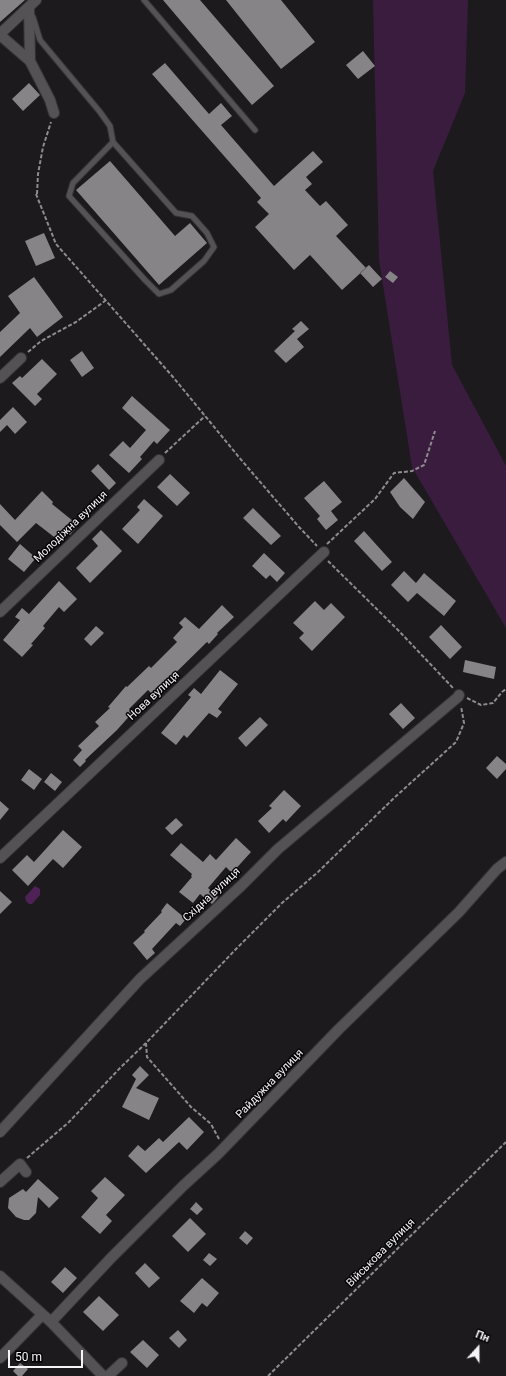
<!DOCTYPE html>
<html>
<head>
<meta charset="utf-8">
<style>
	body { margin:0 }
	#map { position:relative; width:506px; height:1376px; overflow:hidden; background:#1c1a1d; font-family:Roboto,sans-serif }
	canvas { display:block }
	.north { position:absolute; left:458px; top:1328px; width:40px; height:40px; -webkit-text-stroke:3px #060607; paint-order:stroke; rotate:21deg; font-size:11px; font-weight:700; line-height:16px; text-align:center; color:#f6f4f6 }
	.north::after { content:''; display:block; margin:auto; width:14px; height:18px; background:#f6f4f6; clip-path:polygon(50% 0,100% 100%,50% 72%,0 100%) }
	.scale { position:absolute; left:8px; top:1350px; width:75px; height:18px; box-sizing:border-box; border:2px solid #f6f4f6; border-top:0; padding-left:5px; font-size:12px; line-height:14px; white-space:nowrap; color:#f6f4f6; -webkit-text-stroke:3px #060607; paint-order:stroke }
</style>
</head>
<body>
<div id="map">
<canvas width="506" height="1376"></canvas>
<div class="north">Пн</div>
<div class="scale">50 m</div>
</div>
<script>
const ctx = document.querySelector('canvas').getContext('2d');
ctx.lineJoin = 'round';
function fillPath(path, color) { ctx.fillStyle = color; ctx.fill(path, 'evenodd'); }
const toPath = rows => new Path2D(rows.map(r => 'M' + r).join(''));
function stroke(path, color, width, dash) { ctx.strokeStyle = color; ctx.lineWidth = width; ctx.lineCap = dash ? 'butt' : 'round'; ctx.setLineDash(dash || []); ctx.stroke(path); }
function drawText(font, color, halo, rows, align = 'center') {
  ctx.font = font + ' Roboto,sans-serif'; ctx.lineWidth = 3; ctx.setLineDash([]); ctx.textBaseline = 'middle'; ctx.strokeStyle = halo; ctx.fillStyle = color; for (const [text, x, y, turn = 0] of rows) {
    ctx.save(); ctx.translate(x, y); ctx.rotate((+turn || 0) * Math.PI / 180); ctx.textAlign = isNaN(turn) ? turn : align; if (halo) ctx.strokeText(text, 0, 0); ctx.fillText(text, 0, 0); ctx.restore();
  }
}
const green = toPath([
	[373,0,468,0,465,93,433,171,452,365,506,466,506,628,412,467,379,260]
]);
const water = toPath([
	[35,886,40,889,40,895,32,904,29,904,26,901,25,897]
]);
const building = toPath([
	[0,0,25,0,0,22],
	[163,0,200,0,274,86,252,105],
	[226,0,281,0,315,42,281,69],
	[363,51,375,66,358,79,346,65],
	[165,63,209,114,221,103,232,116,221,125,274,186,313,151,323,162,306,177,312,184,305,190,320,206,326,201,348,225,336,236,366,268,342,290,310,255,294,270,255,227,269,214,257,202,261,198,152,74],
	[29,83,40,95,23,111,12,99],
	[110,161,175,236,190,223,207,243,159,285,76,190],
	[44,233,55,258,36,266,25,241],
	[369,265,382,279,373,287,360,273],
	[390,271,398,277,393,283,385,277],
	[34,277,63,317,37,337,30,328,0,357,0,332,20,313,8,296],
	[301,321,309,329,297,339,304,347,286,363,274,351,295,331,292,329],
	[82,351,94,368,82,377,70,360],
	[42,359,57,374,37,394,42,399,35,406,12,383,20,376,22,378],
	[132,396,170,430,157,444,154,441,140,457,142,459,129,473,109,455,123,441,130,448,146,430,122,408],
	[13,407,27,422,15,434,7,425,0,432,0,420],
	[98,464,116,483,109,490,91,471],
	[170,474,190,493,177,506,157,487],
	[404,478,425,502,413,519,400,507,390,492],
	[324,481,342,502,331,511,338,520,326,530,317,519,320,516,304,498],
	[42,491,53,502,52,504,78,525,70,535,65,531,58,540,36,523,17,542,0,525,0,504,15,520],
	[144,499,163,516,138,544,122,529,140,510,137,507],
	[253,508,281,536,271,545,243,518],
	[101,530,122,551,90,583,76,568,98,546,92,539],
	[364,531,392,562,382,571,354,541],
	[20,544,36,558,24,572,8,559],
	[264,553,285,573,277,582,270,575,266,579,252,566],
	[404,571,416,583,424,573,456,601,444,616,417,593,408,602,391,585],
	[59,581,77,599,64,612,59,607,43,626,45,628,31,644,33,645,22,657,3,640,20,620,15,617,22,608,29,614],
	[315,601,324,610,331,603,345,617,312,651,299,638,304,633,293,623],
	[222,605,234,617,217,633,218,634,209,644,207,642,153,695,148,690,129,709,133,712,117,730,85,760,86,761,80,767,73,760,82,750,78,746,99,726,95,722,110,708,108,707,126,686,127,687,149,666,151,668,177,642,173,638,183,627,179,623,185,617,199,629],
	[441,625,462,647,450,659,429,637],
	[96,626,104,633,91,646,84,639],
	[465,660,496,667,494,679,463,672],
	[220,670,238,684,218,709,222,712,217,718,209,713,187,738,184,735,176,745,161,733,191,697,188,695,194,688,201,694],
	[401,703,415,718,403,729,389,714],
	[260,717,268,725,246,747,238,738],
	[497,756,506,764,506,769,497,779,486,768],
	[29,769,42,779,34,790,21,780],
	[51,773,62,782,55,791,44,782],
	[284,790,301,806,286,822,283,819,269,833,258,821,272,808,269,806],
	[0,801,9,809,0,820],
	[176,818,183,825,172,835,165,828],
	[63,830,82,847,63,868,53,859,28,886,12,870,27,855,34,862],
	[236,838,251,852,232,873,226,867,208,888,218,897,214,902,212,904,200,894,193,903,179,892,192,877,191,876,192,874,170,855,181,843,203,862,210,854,216,860],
	[0,891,12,902,0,914],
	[167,903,186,919,180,926,176,923,152,949,155,953,147,960,133,943,145,932,144,931,162,912,161,911],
	[140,1066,149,1075,136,1088,159,1098,149,1120,122,1107,136,1079,132,1075],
	[189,1117,204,1132,187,1150,179,1142,146,1173,128,1156,138,1145,145,1151,159,1138,163,1142],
	[105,1177,125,1195,106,1215,112,1221,100,1234,81,1217,98,1198,91,1191],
	[38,1179,59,1198,49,1208,38,1197,36,1213,29,1220,24,1220,16,1217,8,1208,9,1198,23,1189,26,1192],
	[196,1202,203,1209,197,1215,190,1209],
	[190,1218,206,1234,188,1252,172,1236],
	[245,1231,253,1238,247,1245,239,1238],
	[209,1253,217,1259,210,1266,203,1260],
	[145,1263,160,1278,149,1288,135,1273],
	[65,1267,77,1278,63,1293,51,1282],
	[202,1278,219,1293,207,1307,202,1303,194,1313,180,1301],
	[99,1296,119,1315,103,1331,83,1312],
	[178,1330,187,1340,179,1348,169,1338],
	[143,1340,159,1355,147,1368,130,1352],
	[20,1363,28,1369,22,1376,18,1376,13,1371]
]);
const path = toPath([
	[36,194,56,244,173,377,243,462,299,527,317,546],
	[37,194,38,174,43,147,51,122],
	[28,352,41,341,76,322,105,301],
	[165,453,205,416],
	[327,544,375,499,394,473,412,471,424,465,435,431],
	[328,561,398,630,454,689],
	[467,698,481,705,493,703,502,692,506,689],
	[219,1139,211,1124,191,1107,147,1057,146,1043,237,948,282,903,318,872,394,798,456,742,464,723,461,706],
	[27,1158,69,1122,120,1068,146,1043],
	[268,1376,506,1142]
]);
const service = toPath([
	[144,0,255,130],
	[33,17,40,40,100,112,110,126,113,142,73,183,69,196,145,280,159,294,171,290,204,261,214,247,207,233,192,216,176,213,113,142]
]);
const minor = toPath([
	[29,7,30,61],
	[0,34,36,0],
	[0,35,30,61,50,100,54,113],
	[0,378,21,358],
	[0,612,159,460],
	[0,858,324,552],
	[0,1132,140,979,242,885,278,849,458,697,459,695],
	[0,1182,20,1164,26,1172],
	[0,1276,51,1322,103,1376],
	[51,1322,111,1258,183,1186,218,1154,339,1029,459,912,497,869,506,862],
	[0,1358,42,1315],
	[108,1376,122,1363]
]);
const streetNames = [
	["Молодіжна вулиця",71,527,-44],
	["Нова вулиця",154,696,-43],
	["Східна вулиця",212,895,-43],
	["Райдужна вулиця",270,1084,-46],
	["Військова вулиця",381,1253,-45]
];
fillPath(green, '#3a1c3f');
fillPath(water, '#4e2257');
fillPath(building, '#868487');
stroke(service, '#373637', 7);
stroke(minor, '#373637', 12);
stroke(path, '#8e8c8e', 2, [4, 2]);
stroke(service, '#545254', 5);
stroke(minor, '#545254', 10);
drawText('11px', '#f6f4f6', '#060607', streetNames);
</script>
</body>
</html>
